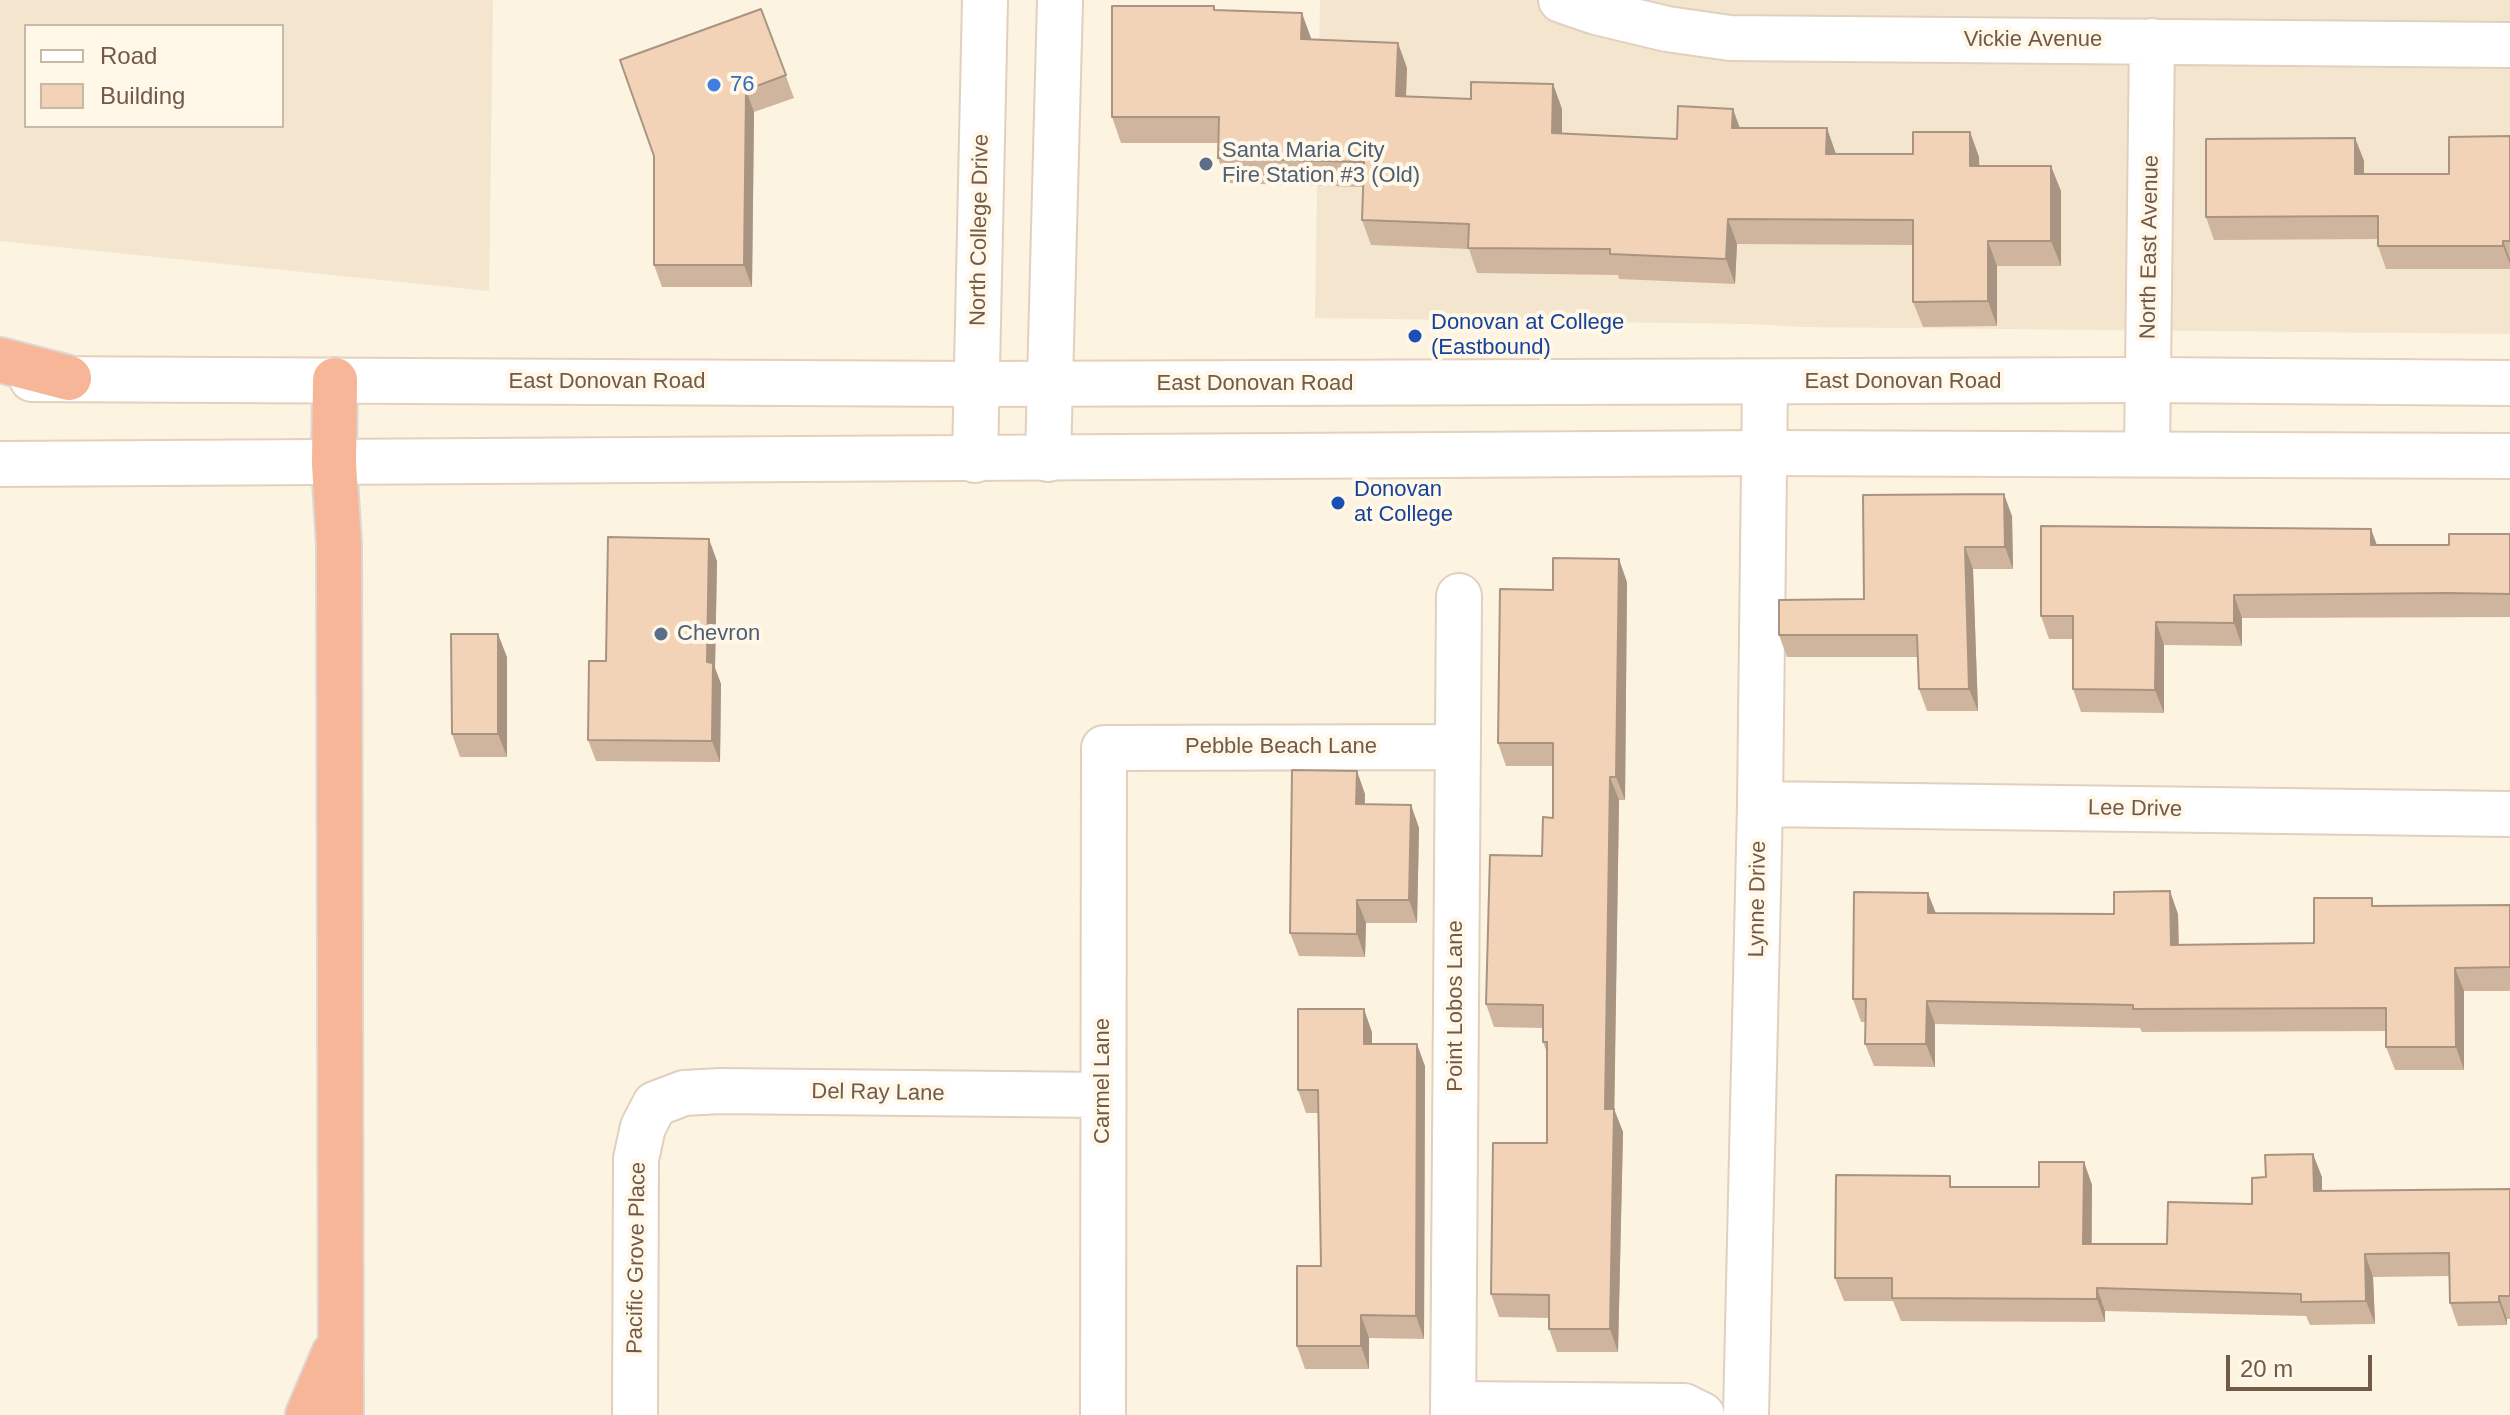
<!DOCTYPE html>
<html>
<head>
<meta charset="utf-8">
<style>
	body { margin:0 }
	#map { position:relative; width:2510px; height:1415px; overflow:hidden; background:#fcf3e1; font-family:Helvetica,sans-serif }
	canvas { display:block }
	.legend { position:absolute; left:24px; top:24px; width:260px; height:104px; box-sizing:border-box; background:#fff7e7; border:2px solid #c7b8a7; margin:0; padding:10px 14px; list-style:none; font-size:24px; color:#735a48 }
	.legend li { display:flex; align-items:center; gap:16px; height:40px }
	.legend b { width:40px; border:2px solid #c7b8a7 }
	.scale { position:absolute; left:2226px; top:1355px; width:146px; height:36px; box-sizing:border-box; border:4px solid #735a48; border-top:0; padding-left:10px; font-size:24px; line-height:28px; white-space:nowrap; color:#735a48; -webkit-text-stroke:6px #fff7e7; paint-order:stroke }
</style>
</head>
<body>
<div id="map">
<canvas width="2510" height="1415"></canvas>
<ul class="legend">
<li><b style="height:10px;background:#fff"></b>Road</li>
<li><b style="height:22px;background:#f2d3b8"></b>Building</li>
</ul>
<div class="scale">20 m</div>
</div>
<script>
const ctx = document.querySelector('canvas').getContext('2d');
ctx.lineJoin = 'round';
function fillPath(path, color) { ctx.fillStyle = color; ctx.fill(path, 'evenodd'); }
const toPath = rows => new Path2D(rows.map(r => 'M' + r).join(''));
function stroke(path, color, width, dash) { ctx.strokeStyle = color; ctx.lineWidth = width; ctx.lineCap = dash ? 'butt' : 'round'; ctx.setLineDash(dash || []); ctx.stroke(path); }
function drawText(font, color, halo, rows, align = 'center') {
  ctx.font = font + ' Helvetica,sans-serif'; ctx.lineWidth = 8; ctx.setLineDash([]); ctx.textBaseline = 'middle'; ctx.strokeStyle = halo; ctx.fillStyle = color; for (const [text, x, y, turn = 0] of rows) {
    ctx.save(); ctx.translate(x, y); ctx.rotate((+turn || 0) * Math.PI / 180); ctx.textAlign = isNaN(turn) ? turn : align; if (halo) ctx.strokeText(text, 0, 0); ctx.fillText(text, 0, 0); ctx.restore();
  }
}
const residential = toPath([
	[0,0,493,0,489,291,0,241],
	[282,26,282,126,26,126,26,26],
	[1320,0,2510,0,2510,334,1804,327,1750,324,1315,318]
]);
const minor = toPath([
	[1561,0,1596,12,1667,29,1730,38,2510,45],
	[2147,453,2152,41],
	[1760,804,2510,814],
	[1453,1404,1684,1406,1702,1415],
	[635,1415,636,1159,643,1127,655,1104,684,1093,720,1091,1103,1095],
	[1103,1415,1104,748,1458,747],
	[1453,1415,1459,596],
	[1746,1415,1760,804,1765,383]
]);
const tertiary = toPath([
	[1048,459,1060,0],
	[975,460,985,0]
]);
const secondary = toPath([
	[32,379,977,384,2148,380,2510,383],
	[0,464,1765,453,2510,456]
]);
const motorway = toPath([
	[0,360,69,378],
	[335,380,334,464,339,544,341,1415],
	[308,1415,334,1354]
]);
const wall = toPath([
	[1214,6,1215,10,1407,68,1406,96,1471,99,1553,84,1562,109,1562,133,1677,139,1740,128,1836,154,1913,154,1970,132,1979,157,1979,166,2061,191,2061,266,1997,266,1997,326,1923,327,1913,302,1913,245,1737,244,1735,284,1619,279,1618,275,1477,273,1469,249,1371,245,1362,220,1363,187,1227,183,1218,158,1218,143,1121,143,1112,117],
	[761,9,794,98,754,112,752,287,662,287,654,265],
	[2510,136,2510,269,2386,269,2378,246,2378,239,2214,240,2206,217,2355,138,2364,161,2364,174,2449,174],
	[2012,516,2013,569,1973,569,1978,711,1927,711,1919,689,1917,657,1787,657,1779,635,1864,599],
	[2371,529,2377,545,2449,545,2510,534,2510,617,2242,618,2242,646,2164,645,2164,713,2081,712,2073,689,2073,639,2049,639,2041,616],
	[717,561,715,668,721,684,720,762,596,761,588,740,606,661],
	[1627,582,1625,800,1619,800,1614,1109,1623,1132,1618,1352,1557,1352,1549,1329,1549,1318,1499,1317,1491,1294,1547,1143,1547,1053,1543,1042,1543,1028,1494,1027,1486,1004,1542,856,1553,818,1553,766,1506,766,1498,743,1553,590],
	[507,657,507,757,460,757,452,734],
	[1365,794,1365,805,1411,805,1419,828,1417,923,1366,923,1365,957,1299,956,1290,933],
	[2510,905,2510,991,2464,991,2464,1070,2395,1070,2386,1047,2386,1031,2142,1032,2140,1028,1935,1024,1935,1067,1874,1066,1865,1044,1866,1022,1861,1022,1853,999,1936,913,2178,914,2179,945,2314,943,2375,906],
	[1372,1032,1372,1044,1425,1066,1424,1339,1369,1338,1369,1369,1305,1369,1297,1346,1321,1266,1318,1113,1306,1113,1298,1090],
	[2084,1162,2092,1185,2092,1244,2167,1244,2252,1204,2322,1177,2322,1191,2510,1189,2510,1319,2507,1319,2507,1325,2458,1326,2450,1303,2450,1276,2373,1277,2375,1324,2310,1325,2306,1316,2105,1311,2105,1322,1901,1321,1893,1301,1844,1301,1835,1278,1954,1187,2039,1187]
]);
const shadedWall = toPath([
	[1302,13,1311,38,1311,65,1301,39],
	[1398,43,1407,68,1405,121,1396,96],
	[1553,84,1562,109,1562,158,1552,133],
	[746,90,754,112,752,287,744,265],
	[1733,109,1742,134,1732,128],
	[1827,128,1836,154,1826,154],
	[1970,132,1979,157,1980,191,1970,166],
	[2355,138,2364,161,2364,197,2355,174],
	[2051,166,2061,191,2061,266,2051,241],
	[1728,219,1737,244,1735,284,1726,259],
	[1988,241,1997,266,1997,326,1988,301],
	[2503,241,2510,259,2510,264,2503,246],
	[2004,494,2012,516,2013,569,2005,547],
	[2371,529,2379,552,2371,545],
	[709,539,717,561,715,668,721,684,720,762,712,741,707,662],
	[1965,547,1973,569,1978,711,1969,689],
	[1619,559,1627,582,1625,800,1616,777],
	[2234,595,2242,618,2242,646,2234,623],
	[2156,622,2164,645,2164,713,2155,690],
	[498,634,507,657,507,757,498,734],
	[1357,771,1365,794,1364,827,1356,804],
	[1610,777,1619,800,1614,1132,1605,1109],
	[1411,805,1419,828,1417,923,1409,900],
	[2170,891,2178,914,2179,968,2171,945],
	[1928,893,1937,916,1928,913],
	[1357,900,1366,923,1365,957,1357,934],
	[2455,968,2464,991,2464,1070,2456,1047],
	[1927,1001,1935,1024,1935,1067,1926,1044],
	[1364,1009,1372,1032,1372,1066,1364,1044],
	[1417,1044,1425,1066,1424,1339,1416,1316],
	[1614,1109,1623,1132,1618,1352,1610,1329],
	[2313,1154,2322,1177,2322,1214,2314,1191],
	[2084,1162,2092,1185,2091,1267,2083,1244],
	[2365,1254,2373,1277,2375,1324,2366,1301],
	[2097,1288,2105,1311,2105,1322,2097,1299],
	[2499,1296,2507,1319,2507,1325,2499,1302],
	[1361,1315,1369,1338,1369,1369,1361,1346]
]);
const building = toPath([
	[1112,6,1214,6,1214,10,1302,13,1301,39,1398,43,1396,96,1471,99,1471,82,1553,84,1552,133,1677,139,1678,106,1733,109,1732,128,1827,128,1826,154,1913,154,1913,132,1970,132,1970,166,2051,166,2051,241,1988,241,1988,301,1913,302,1913,220,1728,219,1726,259,1610,254,1610,249,1468,248,1469,224,1362,220,1364,162,1218,158,1219,117,1112,117,1112,6],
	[761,9,786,75,746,90,744,265,654,265,654,156,620,60,761,9],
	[2510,136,2510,241,2503,241,2503,246,2378,246,2378,216,2206,217,2206,139,2355,138,2355,174,2449,174,2449,137,2510,136],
	[2004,494,2005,547,1965,547,1969,689,1919,689,1917,635,1779,635,1779,600,1864,599,1863,495,2004,494],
	[2041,526,2371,529,2371,545,2449,545,2449,534,2510,534,2510,594,2449,593,2234,595,2234,623,2156,622,2155,690,2073,689,2073,616,2041,616,2041,526],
	[608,537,709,539,707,662,713,663,712,741,588,740,589,661,606,661,608,537],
	[1553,558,1619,559,1616,777,1610,777,1605,1109,1614,1109,1610,1329,1549,1329,1549,1295,1491,1294,1493,1143,1547,1143,1547,1042,1543,1042,1543,1005,1486,1004,1490,855,1542,856,1543,817,1553,818,1553,743,1498,743,1500,589,1553,590,1553,558],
	[451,634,498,634,498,734,452,734,451,634],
	[1292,770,1357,771,1356,804,1411,805,1409,900,1357,900,1357,934,1290,933,1292,770],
	[2170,891,2171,945,2314,943,2314,898,2372,898,2372,906,2510,905,2510,967,2455,968,2456,1047,2386,1047,2386,1008,2133,1009,2133,1005,1927,1001,1926,1044,1865,1044,1866,999,1853,999,1854,892,1928,893,1928,913,2114,914,2114,892,2170,891],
	[1298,1009,1364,1009,1364,1044,1417,1044,1416,1316,1361,1315,1361,1346,1297,1346,1297,1266,1321,1266,1318,1090,1298,1090,1298,1009],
	[2313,1154,2314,1191,2510,1189,2510,1296,2499,1296,2499,1302,2450,1303,2449,1253,2365,1254,2366,1301,2301,1302,2301,1294,2097,1288,2097,1299,1892,1298,1892,1278,1835,1278,1836,1175,1950,1176,1950,1187,2039,1187,2039,1162,2084,1162,2083,1244,2167,1244,2168,1202,2252,1204,2252,1178,2266,1177,2265,1155,2313,1154]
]);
const markers = [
	[714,85,8,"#3f7fe0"],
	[1206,164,8,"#5c6f8a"],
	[1415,336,8,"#1a4fb4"],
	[1338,503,8,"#1a4fb4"],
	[661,634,8,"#5c6f8a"]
];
const streetNames = [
	["Vickie Avenue",2033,40],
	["North College Drive",980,230,-89],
	["North East Avenue",2150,247,-89],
	["East Donovan Road",607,382],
	["East Donovan Road",1903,382],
	["East Donovan Road",1255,384],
	["Pebble Beach Lane",1281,747],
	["Lee Drive",2135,809,1],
	["Lynne Drive",1758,899,-89],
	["Point Lobos Lane",1456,1006,-90],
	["Carmel Lane",1103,1081,-90],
	["Del Ray Lane",878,1093,1],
	["Pacific Grove Place",637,1258,-89]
];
const shopNames = [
	["76",730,85]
];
const serviceNames = [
	["Santa Maria City",1222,151],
	["Fire Station #3 (Old)",1222,176],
	["Chevron",677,634]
];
const transitNames = [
	["Donovan at College",1431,323],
	["(Eastbound)",1431,348],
	["Donovan",1354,490],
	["at College",1354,515]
];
fillPath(residential, '#f4e5cf');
stroke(minor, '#e0d0bd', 48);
stroke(tertiary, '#e0d0bd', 48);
stroke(secondary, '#e5d1bb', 48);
stroke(motorway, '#ddd7d3', 48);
stroke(minor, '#fff', 44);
stroke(tertiary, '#fff', 44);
stroke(secondary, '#fff', 44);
stroke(motorway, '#f7b697', 44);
fillPath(wall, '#d0b59e');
fillPath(shadedWall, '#a99481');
fillPath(building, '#f2d3b8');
stroke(building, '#a99481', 2);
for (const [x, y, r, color] of markers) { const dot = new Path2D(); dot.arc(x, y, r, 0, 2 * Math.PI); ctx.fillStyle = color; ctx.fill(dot); stroke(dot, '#fff7e7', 3); }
drawText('22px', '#735a48', '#fff7e7', streetNames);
drawText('22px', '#366cbe', '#fff7e7', shopNames, 'left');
drawText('22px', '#4e5e75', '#fff7e7', serviceNames, 'left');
drawText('22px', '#164399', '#fff7e7', transitNames, 'left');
</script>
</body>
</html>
